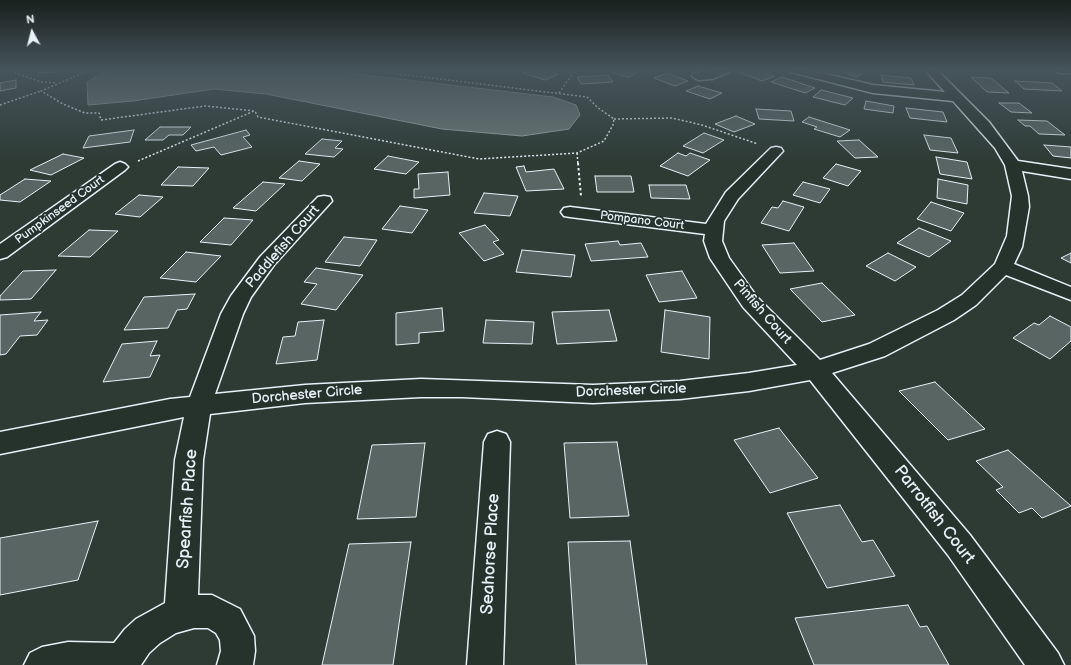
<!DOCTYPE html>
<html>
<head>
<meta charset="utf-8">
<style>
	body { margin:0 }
	#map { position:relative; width:1071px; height:665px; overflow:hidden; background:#2e3b35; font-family:"Balsamiq Sans",sans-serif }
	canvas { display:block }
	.north { position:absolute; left:12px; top:12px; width:40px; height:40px; -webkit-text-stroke:3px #26332d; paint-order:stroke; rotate:353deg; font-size:11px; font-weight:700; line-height:16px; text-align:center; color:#e8f1f8 }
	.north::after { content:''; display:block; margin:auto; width:14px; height:18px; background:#e8f1f8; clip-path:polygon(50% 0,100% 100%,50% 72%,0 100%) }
</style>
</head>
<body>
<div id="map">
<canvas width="1071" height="665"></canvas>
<div class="north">N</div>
</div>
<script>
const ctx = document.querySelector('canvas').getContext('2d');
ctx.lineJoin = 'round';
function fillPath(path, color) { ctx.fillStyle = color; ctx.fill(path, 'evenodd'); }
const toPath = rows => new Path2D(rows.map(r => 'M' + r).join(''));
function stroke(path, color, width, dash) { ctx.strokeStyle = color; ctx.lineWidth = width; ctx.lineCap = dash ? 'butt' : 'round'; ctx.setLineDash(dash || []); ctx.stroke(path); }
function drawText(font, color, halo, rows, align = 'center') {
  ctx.font = font + ' "Balsamiq Sans",sans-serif'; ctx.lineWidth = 4; ctx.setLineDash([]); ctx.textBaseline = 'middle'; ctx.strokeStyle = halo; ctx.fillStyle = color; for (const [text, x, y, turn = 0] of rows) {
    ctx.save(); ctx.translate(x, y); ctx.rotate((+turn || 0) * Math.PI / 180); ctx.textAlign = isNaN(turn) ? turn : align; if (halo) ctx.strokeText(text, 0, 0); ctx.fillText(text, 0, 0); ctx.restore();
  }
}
const water = toPath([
	[108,70,337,70,357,74,553,97,576,105,580,115,569,129,522,136,442,129,266,94,214,89,133,101,88,105,87,82,108,70]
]);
const building = toPath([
	[41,70,62,70,59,72,37,73,41,70],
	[530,70,546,70,559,74,545,80,523,73,530,70],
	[617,70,641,70,629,77,612,73,617,70],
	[744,70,757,70,775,76,762,81,738,72,744,70],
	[838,70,865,70,868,71,856,77,838,70],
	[667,73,688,81,675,86,654,78,667,73],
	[608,75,613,82,581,84,577,77,608,75],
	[881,75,911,78,914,85,883,82,881,75],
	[782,77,815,88,805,93,771,82,782,77],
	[971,77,991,78,1009,93,987,92,971,77],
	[16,80,16,88,0,91,0,83,16,80],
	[1015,81,1052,83,1062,91,1024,89,1015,81],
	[698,86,722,93,710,99,686,91,698,86],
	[821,90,853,98,845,105,813,97,821,90],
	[866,101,894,106,893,113,864,109,866,101],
	[999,103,1019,103,1032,113,1011,112,999,103],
	[906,108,943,112,947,122,910,118,906,108],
	[756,109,791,111,794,121,759,119,756,109],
	[736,116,755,124,734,132,715,124,736,116],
	[809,117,850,130,840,137,814,129,817,127,802,122,809,117],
	[1018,120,1047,121,1065,135,1039,134,1030,126,1025,126,1018,120],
	[160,127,191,127,183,135,169,135,163,140,145,140,160,127],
	[134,130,130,142,83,148,89,136,134,130],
	[246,130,250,135,243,137,252,147,221,155,214,147,196,151,191,145,246,130],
	[704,133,724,140,703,153,683,146,704,133],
	[924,135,951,138,958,153,930,150,924,135],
	[322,139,342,141,335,148,343,149,334,157,305,154,322,139],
	[859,140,878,157,855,158,837,141,859,140],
	[1044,145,1071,147,1071,158,1053,156,1044,145],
	[678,153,686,156,690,153,710,160,688,176,660,166,678,153],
	[63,154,84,158,51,175,30,170,63,154],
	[388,156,419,162,406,174,374,169,388,156],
	[936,157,967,162,972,179,940,174,936,157],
	[299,161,320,164,302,181,279,178,299,161],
	[836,164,861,171,848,186,823,178,836,164],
	[524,166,526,172,554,169,564,189,526,191,516,167,524,166],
	[178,167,209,168,193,186,161,185,178,167],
	[448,172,450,195,414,198,414,189,419,189,418,174,448,172],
	[595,176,631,176,634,192,597,192,595,176],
	[25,179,51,181,20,202,0,200,0,195,25,179],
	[938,179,968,185,967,204,937,198,938,179],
	[263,182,285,184,256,211,233,208,263,182],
	[803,182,830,189,820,203,793,195,803,182],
	[649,185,686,185,690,199,651,198,649,185],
	[484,193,518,196,510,216,474,213,484,193],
	[139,195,163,197,140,217,115,214,139,195],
	[783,201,804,207,789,231,761,223,772,207,778,208,783,201],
	[931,202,964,213,951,231,917,219,931,202],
	[400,206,428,210,412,233,382,229,400,206],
	[224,218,253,220,231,245,200,242,224,218],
	[485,225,499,240,493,242,504,254,484,261,459,233,485,225],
	[919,228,951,241,929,257,897,243,919,228],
	[89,230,118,231,90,257,58,256,89,230],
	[344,237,377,240,360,266,325,262,344,237],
	[618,241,620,245,641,243,648,257,591,261,585,244,618,241],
	[794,243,814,271,780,273,762,245,794,243],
	[522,250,575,255,571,277,516,272,522,250],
	[186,252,221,256,196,282,160,278,186,252],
	[888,253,916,267,895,281,866,266,888,253],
	[1071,253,1071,263,1061,258,1071,253],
	[316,268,363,275,336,310,301,304,317,284,304,282,316,268],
	[56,270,31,299,0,300,0,296,23,271,56,270],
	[682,271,697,298,659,302,646,275,682,271],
	[822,283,855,315,822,322,790,289,822,283],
	[195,294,187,309,177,310,168,328,124,330,144,297,195,294],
	[442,308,444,331,419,333,419,343,396,345,396,313,442,308],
	[609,310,617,341,557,344,552,312,609,310],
	[665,310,710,317,709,359,661,352,665,310],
	[41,312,34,321,48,320,37,335,20,336,6,354,0,355,0,315,41,312],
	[1050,316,1071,327,1071,341,1050,359,1013,338,1034,323,1039,325,1050,316],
	[324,320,317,360,276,364,283,337,295,336,298,322,324,320],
	[486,320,534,322,532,344,483,343,486,320],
	[157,341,150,356,160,355,150,377,103,382,122,344,157,341],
	[935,382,985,429,948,440,899,391,935,382],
	[779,428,818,478,770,493,734,440,779,428],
	[617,442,629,516,570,518,564,443,617,442],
	[425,443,416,517,357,519,372,445,425,443],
	[1008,450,1071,506,1042,518,1032,508,1019,513,996,490,1003,487,976,461,1008,450],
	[840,505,862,542,873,540,895,576,827,588,787,513,840,505],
	[98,521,78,580,0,595,0,538,98,521],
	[630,541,647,665,576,665,568,542,630,541],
	[411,542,393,665,322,665,349,544,411,542],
	[908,605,920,627,927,626,949,665,814,665,795,618,908,605]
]);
const pathFar1 = toPath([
	[7,70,41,82,57,83],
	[90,70,41,91,63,104,85,113,99,113,101,120,205,106,255,111,258,117,479,159,577,153,604,141,613,125,614,119,597,107,587,97,366,70],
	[559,93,575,70],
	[0,105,41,91],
	[614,119,672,118,702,125,758,144],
	[577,153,578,164],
	[138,161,254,111]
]);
const path = toPath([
	[578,163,581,196]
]);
const minor = toPath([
	[715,70,731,70,729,72,712,79,698,80,692,76,694,73,715,70],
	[789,70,809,70,873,85,945,92,925,70,937,70,989,122,1018,161,1071,169,1071,179,1022,171,1028,196,1029,207,1022,247,1014,264,1071,287,1071,300,1006,275,976,305,954,320,885,356,832,373,970,535,1058,653,1064,665,1025,665,948,555,810,380,749,391,680,399,593,403,462,397,421,397,305,403,210,414,203,460,198,595,212,595,240,609,254,636,255,651,253,665,217,665,221,651,220,640,216,633,208,628,194,628,176,633,160,643,149,653,141,665,24,665,30,653,42,647,68,642,114,643,125,629,136,619,165,603,175,460,184,417,0,454,0,432,170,399,190,397,221,314,231,296,260,257,318,197,324,196,330,197,332,201,274,265,251,297,243,314,215,394,305,385,421,379,593,385,680,381,749,373,797,365,743,307,710,258,704,241,705,234,570,217,564,216,561,212,564,208,570,207,706,224,726,192,771,148,776,147,781,148,783,151,738,199,724,221,722,241,729,258,757,297,820,360,869,344,938,310,962,295,995,264,1007,236,1012,196,1005,165,995,148,953,101,873,93,791,72,789,70],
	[1053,70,1071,70,1071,73,1059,73,1053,70],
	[120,162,125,164,128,167,125,170,7,257,0,259,0,244,115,164,120,162],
	[497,431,506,434,510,442,503,665,467,665,484,442,488,434,497,431]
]);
const farStreetnames = [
	["Pumpkinseed Court",60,210,-36],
	["Pompano Court",642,221,7]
];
const streetNames = [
	["Paddlefish Court",283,247,-49],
	["Pinfish Court",762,312,49],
	["Dorchester Circle",631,391,-2],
	["Dorchester Circle",307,395,-5]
];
const nearStreetnames = [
	["Spearfish Place",188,509,-86],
	["Parrotfish Court",934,515,52],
	["Seahorse Place",491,554,-87]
];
fillPath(water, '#6b7775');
stroke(water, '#9da8a9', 1);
fillPath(building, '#596563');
stroke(building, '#e8f1f8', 1);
stroke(minor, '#e8f1f8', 3);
stroke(pathFar1, '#e8f1f8', 1.5, [2, 2]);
stroke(path, '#e8f1f8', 2, [2.5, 2.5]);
fillPath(minor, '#26332d');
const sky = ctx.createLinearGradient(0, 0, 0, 163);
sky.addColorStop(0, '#19201d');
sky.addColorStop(0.43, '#46555c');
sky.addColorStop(1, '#46555c00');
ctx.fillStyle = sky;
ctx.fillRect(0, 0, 1071, 163);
drawText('12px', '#e8f1f8', '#26332d', farStreetnames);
drawText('14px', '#e8f1f8', '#26332d', streetNames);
drawText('17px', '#e8f1f8', '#26332d', nearStreetnames);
</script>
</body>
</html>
